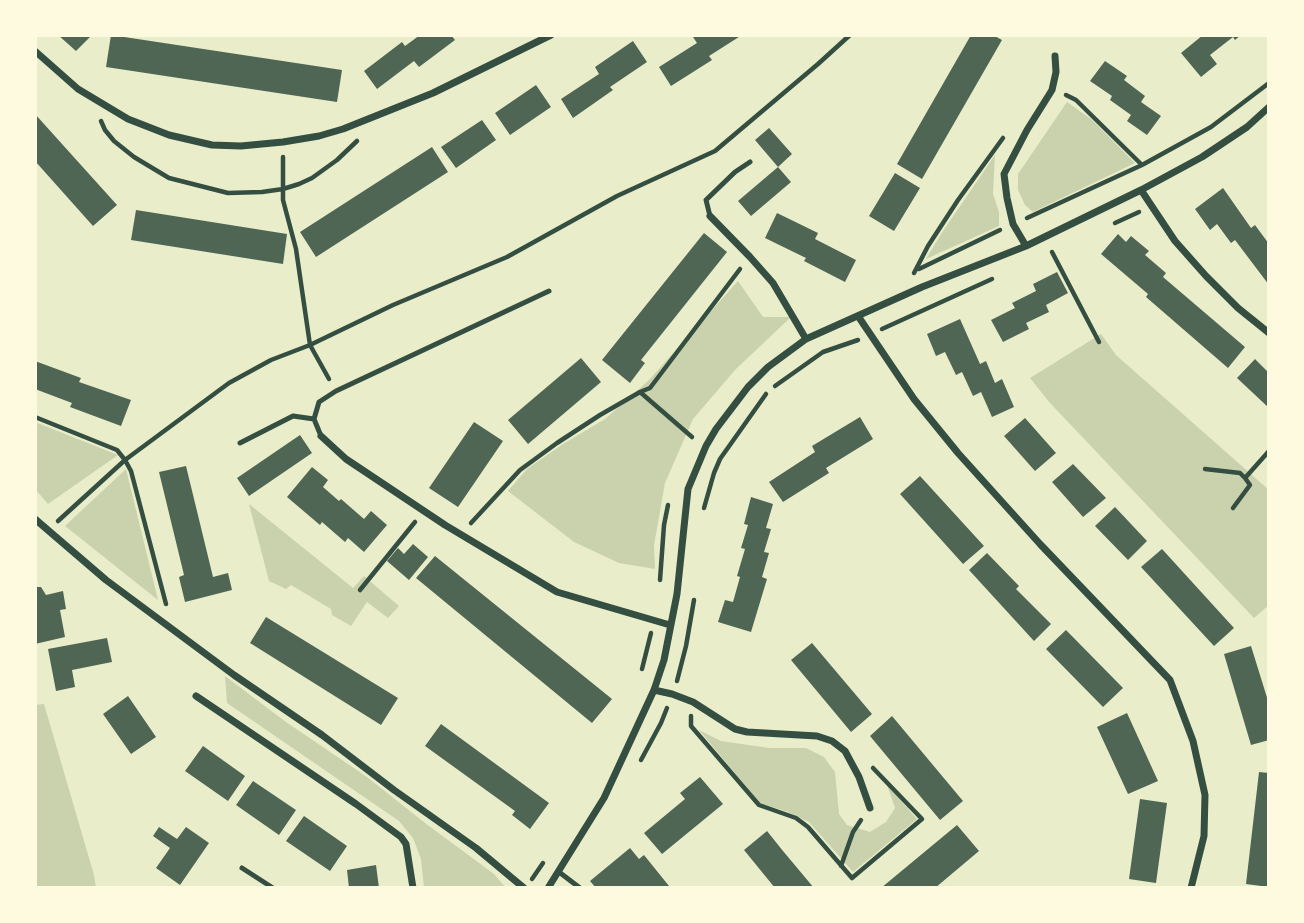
<!DOCTYPE html>
<html>
<head>
<meta charset="utf-8">
<style>
	body { margin:0 }
	#map { position:relative; width:1304px; height:923px; overflow:hidden; background:#e9edc9; font-family:"Space Grotesk",sans-serif }
	canvas { display:block }
	.frame { position:absolute; inset:0; border:37px solid #fefae0; pointer-events:none }
</style>
</head>
<body>
<div id="map">
<canvas width="1304" height="923"></canvas>
<div class="frame"></div>
</div>
<script>
const ctx = document.querySelector('canvas').getContext('2d');
ctx.lineJoin = 'round';
function fillPath(path, color) { ctx.fillStyle = color; ctx.fill(path, 'evenodd'); }
const toPath = rows => new Path2D(rows.map(r => 'M' + r).join(''));
function stroke(path, color, width, dash) { ctx.strokeStyle = color; ctx.lineWidth = width; ctx.lineCap = dash ? 'butt' : 'round'; ctx.setLineDash(dash || []); ctx.stroke(path); }
const green = toPath([
	[1067,102,1091,119,1135,163,1033,212,1025,205,1018,190,1018,174],
	[995,155,993,194,999,212,999,226,926,259,941,234],
	[738,281,763,317,791,317,736,369,693,419,665,483,654,545,655,569,619,563,574,542,508,491,527,469,563,444,605,419,648,381],
	[1101,334,1116,355,1269,490,1269,605,1254,618,1050,403,1030,378],
	[35,422,118,455,48,504,35,489],
	[126,469,158,600,65,526],
	[249,504,353,588,364,576,399,606,388,618,367,602,351,626,332,615,331,609,291,585,286,589,269,581],
	[225,676,286,722,367,777,425,823,494,874,506,888,424,888,421,859,413,838,399,821,227,703],
	[44,704,94,875,96,888,36,888,35,705],
	[699,730,721,741,769,748,806,748,824,757,835,772,839,814,847,825,870,832,886,822,895,808,887,785,917,819,853,872,809,822,788,812,760,803]
]);
const building = toPath([
	[58,35,92,35,76,51],
	[111,35,342,70,337,102,106,67],
	[420,35,451,35,455,40,419,67,414,61,377,89,364,71,402,42,405,46],
	[697,35,742,35,709,56,712,60,671,86,659,67,697,43,693,37],
	[971,35,993,35,1002,40,922,179,897,164],
	[1203,35,1241,35,1235,40,1233,37,1210,55,1217,64,1201,77,1181,53],
	[633,41,647,62,610,87,613,90,573,118,561,99,599,74,595,67],
	[1105,61,1127,76,1124,80,1145,96,1141,102,1161,116,1147,135,1127,121,1131,115,1110,100,1112,96,1090,81],
	[536,85,551,107,510,135,495,113],
	[35,114,117,205,93,226,35,161],
	[482,120,496,140,456,168,441,147],
	[769,128,792,154,778,167,791,182,751,216,738,201,778,167,755,140],
	[432,147,448,172,316,257,300,232],
	[895,173,920,188,894,231,869,216],
	[1223,188,1251,228,1255,225,1269,244,1269,285,1235,240,1231,243,1217,224,1210,230,1195,209],
	[136,210,287,234,283,264,131,240],
	[777,213,818,233,815,239,856,260,845,282,804,261,806,258,765,238],
	[704,233,727,252,641,360,645,363,630,383,602,360],
	[1118,234,1126,242,1131,236,1149,251,1145,255,1166,273,1163,277,1245,347,1228,368,1146,297,1148,294,1101,254],
	[1057,272,1068,293,1046,305,1049,312,1026,323,1029,329,1003,342,991,320,1015,308,1012,303,1036,291,1033,284],
	[960,319,980,364,986,361,995,383,1002,379,1014,407,992,417,981,392,973,396,962,372,956,375,945,352,936,356,927,334],
	[581,358,601,382,528,444,508,420],
	[1255,359,1269,373,1269,408,1237,378],
	[35,361,81,378,79,382,131,400,121,426,70,407,72,403,35,389],
	[860,417,873,439,826,468,829,473,783,502,769,482,815,452,812,446],
	[1025,418,1056,453,1035,471,1004,436],
	[474,422,503,441,458,507,429,488],
	[300,435,312,453,249,496,237,478],
	[1073,464,1106,498,1083,517,1052,482],
	[186,466,213,577,228,573,232,590,185,602,179,577,184,575,159,472],
	[312,467,328,480,323,487,339,501,341,499,364,519,371,511,387,525,364,552,348,538,345,542,322,522,320,525,287,497],
	[920,476,984,546,963,564,900,494],
	[751,497,773,504,766,528,771,529,764,552,769,553,762,577,767,579,751,632,718,622,725,600,733,602,740,577,737,576,745,549,741,548,748,525,744,524],
	[1115,507,1147,541,1128,560,1095,526],
	[413,544,428,557,409,580,387,561,398,548,404,554],
	[1162,549,1234,628,1214,646,1141,567],
	[987,553,1019,586,1016,589,1051,624,1034,641,969,570],
	[435,556,612,699,592,723,416,578],
	[35,587,41,587,46,595,63,591,66,609,60,610,65,637,35,644],
	[266,617,398,698,381,725,250,643],
	[1066,630,1123,688,1103,707,1046,649],
	[107,638,112,662,72,670,75,687,56,691,48,649],
	[812,643,872,714,851,732,791,660],
	[1251,646,1269,704,1269,740,1251,745,1224,654],
	[128,696,156,737,131,754,103,714],
	[1127,713,1158,781,1128,794,1097,727],
	[892,716,963,801,940,820,870,736],
	[441,724,549,803,530,829,512,815,515,811,425,746],
	[203,746,245,776,228,801,185,771],
	[1259,772,1269,773,1269,887,1246,884],
	[700,777,723,804,662,854,644,833,685,799,680,793],
	[253,781,296,810,279,835,236,805],
	[1140,799,1167,803,1156,883,1129,879],
	[304,816,347,846,330,871,286,841],
	[957,825,979,851,935,888,881,888],
	[159,827,177,839,186,827,209,843,180,885,156,868,170,848,153,836],
	[767,831,783,851,814,888,775,888,744,850],
	[630,848,639,859,644,855,669,886,667,888,596,888,590,881],
	[376,865,379,888,349,888,347,870]
]);
const path = toPath([
	[1066,95,1076,100,1142,165],
	[101,121,105,130,114,141,134,157,169,178,228,193,262,192,283,189,299,184,312,178,337,160,357,141],
	[283,157,283,200,296,249,310,345,329,379],
	[1027,218,1142,165,1211,127,1269,83],
	[1115,223,1139,212],
	[1052,252,1099,342],
	[919,269,1000,230],
	[914,273,928,246,958,200,1003,138],
	[882,329,992,279],
	[775,386,823,352,858,340],
	[640,392,650,388,740,269],
	[35,417,117,450,125,460,131,471,166,604],
	[1205,469,1240,473,1245,478],
	[704,508,714,473,720,459,766,394],
	[1233,508,1250,485,1245,478,1269,451],
	[58,521,125,460,229,383,271,360,310,345,393,305,507,257,617,196,715,151,818,64,850,35],
	[471,523,520,470,557,443,600,415,640,392,692,437],
	[660,580,664,525,668,505],
	[360,590,415,522],
	[642,669,651,633],
	[677,681,686,646,694,600],
	[691,716,691,726,759,805,796,818,808,827,852,878,922,819,873,768],
	[641,760,661,723,667,708],
	[841,866,853,832,861,820],
	[532,879,543,863]
]);
const service = toPath([
	[710,216,706,200,735,172,750,162],
	[314,419,321,436],
	[240,443,293,416,314,419,319,402,336,391,549,291],
	[242,868,273,888],
	[559,872,580,888]
]);
const minor = toPath([
	[35,51,78,89,128,119,169,135,212,145,241,146,283,142,319,136,343,129,433,93,551,35],
	[1141,190,1175,241,1206,276,1238,308,1269,333],
	[710,216,750,257,773,283,806,339],
	[1026,246,1013,224,1007,198,1004,174,1027,130,1052,90,1056,72,1055,56],
	[858,316,914,399,958,453,1040,544,1170,680,1193,741,1205,795,1204,836,1191,888],
	[321,436,346,459,445,525,557,592,670,625],
	[35,519,106,580,234,675,322,735,394,790,476,848,524,888],
	[654,690,672,694,693,702,735,729,747,732,817,736,832,741,845,751,859,777,870,808],
	[196,696,356,804,401,837,406,844,413,888],
	[548,888,604,798,654,690,664,660,677,594,688,489,706,446,716,429,748,387,768,367,806,339,922,287,1026,246,1141,190,1202,157,1247,127,1269,107]
]);
fillPath(green, '#cad2ad');
fillPath(building, '#4f6655');
stroke(path, '#344e41', 4.5);
stroke(service, '#344e41', 5);
stroke(minor, '#344e41', 7);
</script>
</body>
</html>
